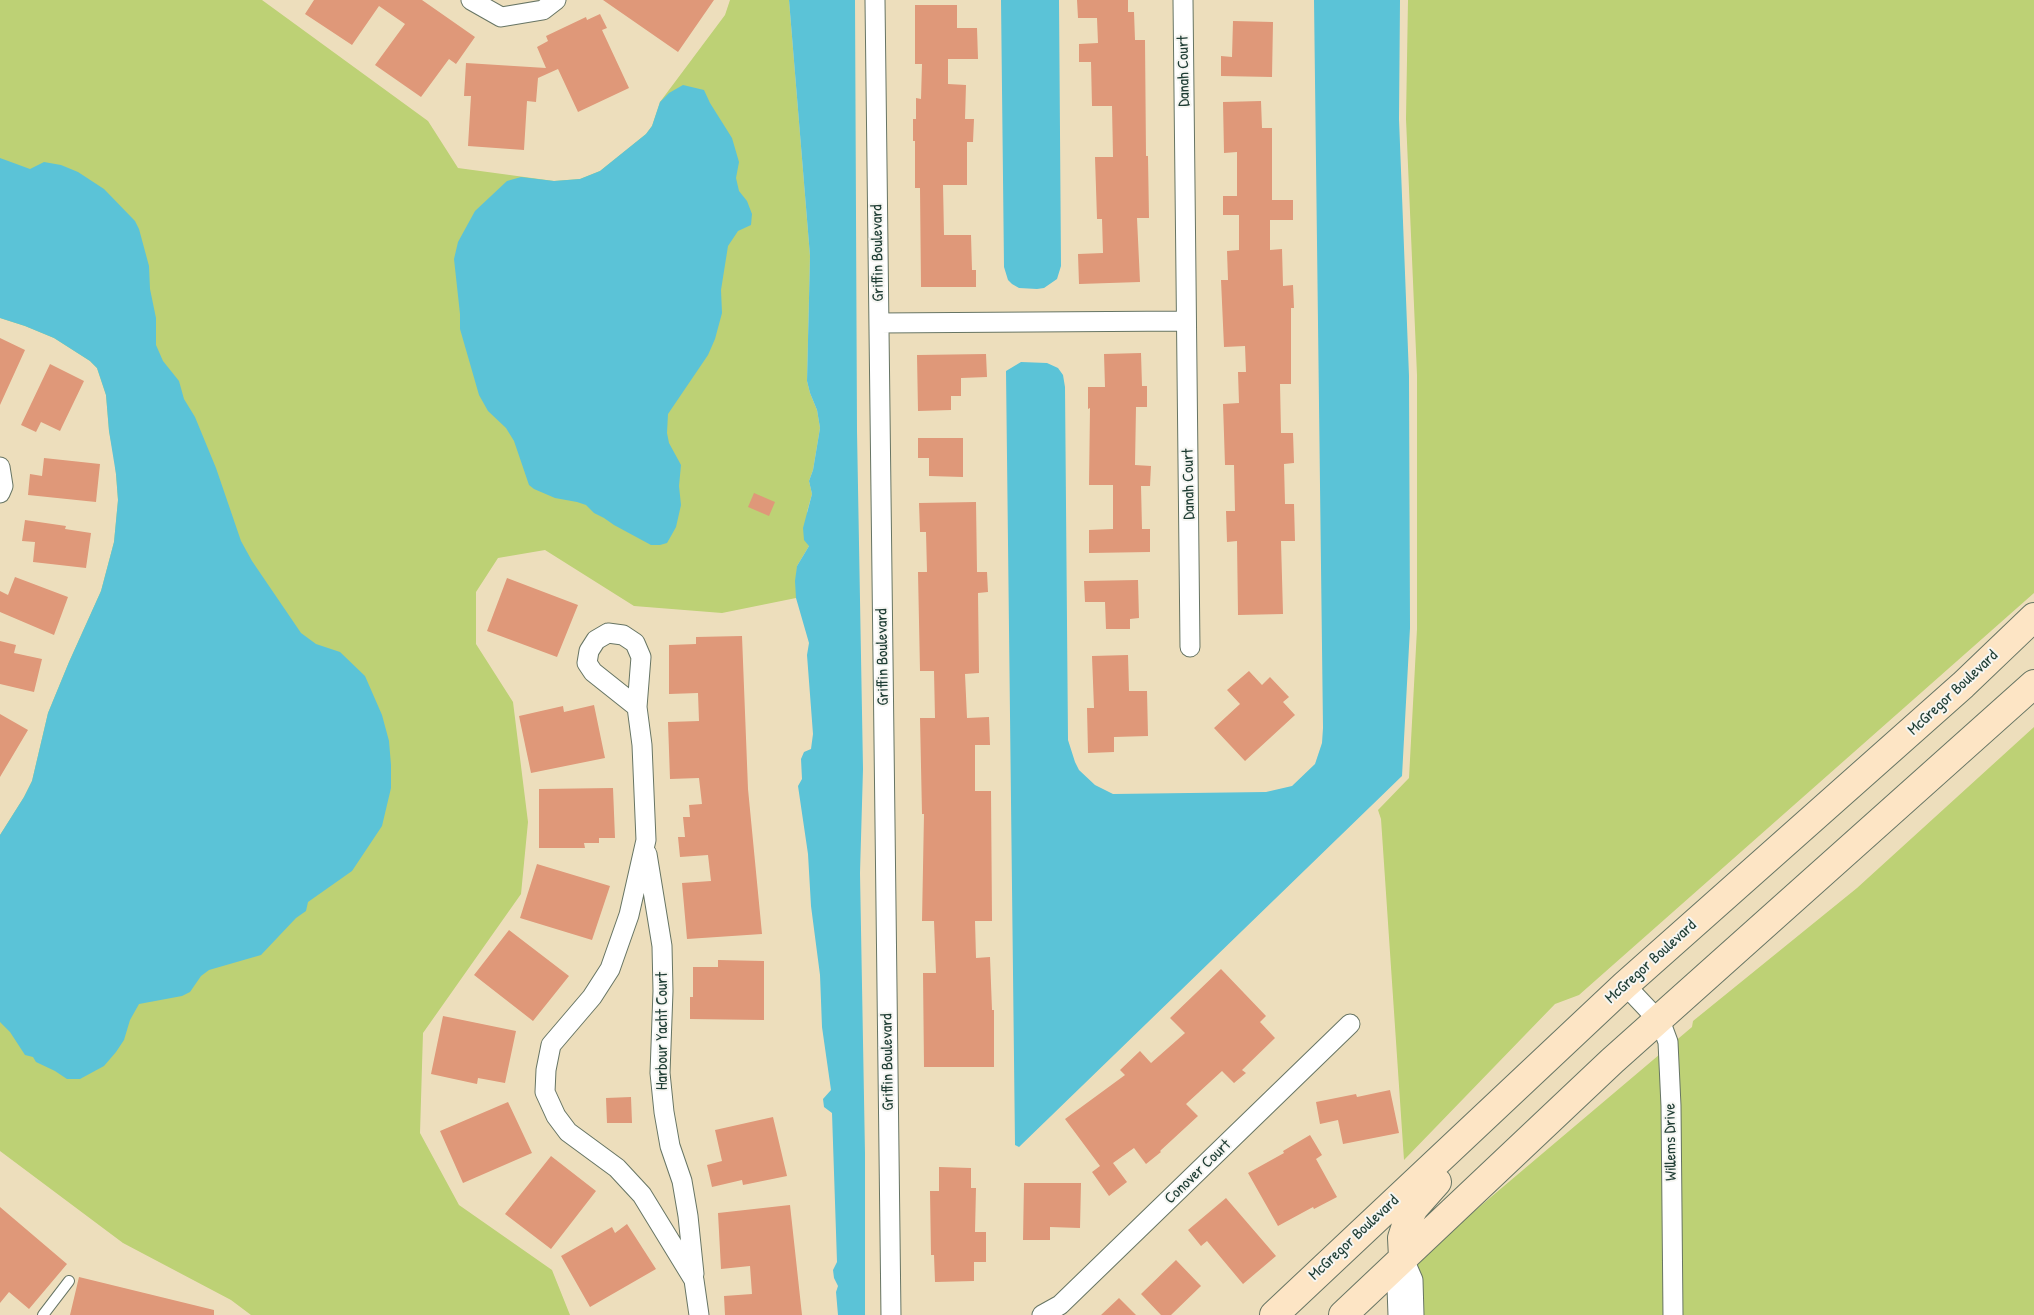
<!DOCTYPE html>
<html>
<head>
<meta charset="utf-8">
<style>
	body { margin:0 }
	canvas { display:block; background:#eddebc }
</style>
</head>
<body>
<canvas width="2034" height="1315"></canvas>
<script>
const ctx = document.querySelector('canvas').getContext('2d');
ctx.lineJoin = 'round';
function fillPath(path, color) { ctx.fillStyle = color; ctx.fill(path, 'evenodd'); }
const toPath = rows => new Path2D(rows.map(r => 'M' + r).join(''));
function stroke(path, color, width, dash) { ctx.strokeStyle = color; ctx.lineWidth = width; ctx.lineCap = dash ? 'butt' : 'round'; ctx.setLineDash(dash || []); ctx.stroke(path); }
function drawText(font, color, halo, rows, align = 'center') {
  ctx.font = font + ' "Patrick Hand",sans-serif'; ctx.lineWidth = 4; ctx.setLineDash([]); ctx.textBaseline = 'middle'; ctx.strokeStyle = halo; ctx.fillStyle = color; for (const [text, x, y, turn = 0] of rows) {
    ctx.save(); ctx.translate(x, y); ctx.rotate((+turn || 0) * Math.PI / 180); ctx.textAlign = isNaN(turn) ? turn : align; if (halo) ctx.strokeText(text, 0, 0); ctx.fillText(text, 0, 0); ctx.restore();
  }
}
const green = toPath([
	[0,0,262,0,428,121,458,168,554,181,580,179,600,171,646,134,652,126,660,102,725,15,730,0,789,0,810,256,807,381,810,393,817,410,820,428,813,470,809,481,812,494,807,512,809,546,797,566,796,598,722,613,634,606,545,550,498,558,476,592,476,644,513,702,528,822,521,894,423,1033,420,1133,459,1205,552,1270,570,1315,251,1315,231,1300,123,1243,0,1151,0,835,24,797,32,781,48,713,69,662,101,591,114,542,118,500,115,462,109,431,106,395,97,368,90,361,54,338,25,326,0,318],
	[1408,0,2034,0,2034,593,1579,995,1555,1004,1404,1160,1381,819,1378,810,1409,778,1417,629,1417,375,1406,119],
	[2034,727,2034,1315,1420,1315,1413,1263,1692,1027,1693,1021,1857,888]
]);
const water = toPath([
	[789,0,855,0,857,431,863,769,860,873,865,1154,865,1315,838,1315,836,1292,838,1286,834,1278,833,1270,837,1262,832,1113,824,1107,823,1099,831,1090,822,1027,820,975,811,906,808,854,798,786,802,779,801,759,804,752,811,749,813,734,807,655,809,643,796,598,795,581,797,566,809,546,804,540,803,528,812,494,809,481,813,470,820,428,817,410,810,393,807,381,810,256],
	[1001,0,1059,0,1061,266,1057,279,1044,288,1037,289,1019,288,1012,284,1008,280,1004,267],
	[1314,0,1400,0,1399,119,1409,376,1410,628,1402,776,1019,1147,1015,1145,1006,371,1021,362,1047,363,1058,368,1063,375,1065,387,1068,740,1075,762,1079,770,1095,785,1113,794,1266,792,1292,786,1315,764,1322,743,1323,728],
	[683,85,704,90,710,103,732,138,739,162,736,178,739,191,747,201,752,214,751,225,738,231,728,246,721,290,722,313,715,339,708,355,668,414,667,433,669,443,681,465,679,486,681,505,676,527,671,536,667,543,660,545,651,545,614,525,604,518,594,513,586,505,577,502,555,498,534,489,529,485,514,441,506,428,488,411,479,395,460,329,460,314,454,259,458,242,475,211,507,181,521,177,554,181,580,179,600,171,646,134,652,126,660,102,669,93],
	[0,158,30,169,44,162,61,165,78,172,104,189,135,221,139,229,149,266,150,289,156,318,156,345,163,361,179,381,184,399,195,417,216,468,241,541,252,561,301,633,316,644,340,652,365,676,382,715,389,741,391,765,391,788,382,826,352,871,308,902,306,911,296,918,261,955,209,970,201,976,190,992,182,996,139,1004,130,1020,124,1040,116,1052,104,1066,80,1079,67,1079,55,1071,36,1062,33,1057,25,1055,10,1032,0,1022,0,835,24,797,32,781,48,713,69,662,101,591,114,542,118,500,116,474,109,431,106,395,97,368,90,361,54,338,25,326,0,318]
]);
const building = toPath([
	[314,0,422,0,475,37,456,64,449,59,421,97,375,65,405,24,379,6,352,45,305,14],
	[603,0,714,0,678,52],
	[1077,0,1128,0,1128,12,1134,12,1135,40,1145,40,1146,156,1148,156,1149,218,1137,218,1140,282,1079,284,1078,254,1103,253,1102,219,1097,219,1095,157,1113,157,1112,106,1092,106,1091,62,1079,62,1079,44,1098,43,1097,18,1078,18],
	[915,5,957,5,957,28,977,28,978,59,948,59,948,84,966,85,965,119,974,119,973,142,967,142,967,185,943,185,944,235,971,235,972,270,976,270,976,287,921,287,920,188,915,188,915,141,913,141,913,119,916,119,916,98,921,99,922,64,915,64],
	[600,14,607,28,602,30,629,88,578,112,558,69,538,78,536,102,527,101,524,150,468,146,471,96,464,96,466,63,546,68,537,47,548,41,546,36,586,17,587,20],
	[1233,21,1273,22,1272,77,1221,76,1221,56,1232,57],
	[1261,101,1262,128,1272,128,1272,200,1293,200,1293,220,1270,220,1270,250,1282,249,1283,286,1293,285,1294,308,1291,308,1291,384,1280,384,1281,433,1293,433,1294,463,1284,464,1285,504,1294,504,1295,541,1281,541,1283,614,1238,615,1237,541,1227,542,1226,511,1235,511,1234,465,1225,465,1223,404,1239,403,1238,372,1246,372,1245,346,1224,347,1221,280,1228,280,1227,251,1239,250,1239,215,1223,215,1223,196,1237,196,1237,152,1224,153,1223,102],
	[0,338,25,350,0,405],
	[1141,353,1142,386,1147,386,1147,407,1136,407,1135,465,1151,466,1150,486,1141,486,1142,529,1150,529,1150,552,1089,553,1089,530,1113,529,1113,485,1089,485,1090,408,1088,409,1088,387,1105,387,1104,354],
	[986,354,987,377,961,378,961,396,951,396,951,410,918,411,917,355],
	[50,364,84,381,60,431,41,422,36,432,21,425],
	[918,438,963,438,963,477,929,476,929,458,918,458],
	[44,458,100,464,96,502,28,495,30,474,42,476],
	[754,493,775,502,769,516,748,507],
	[976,502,977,572,987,572,988,592,978,593,979,673,965,674,967,718,989,717,990,745,975,745,975,791,991,791,992,921,975,921,976,958,990,957,992,1010,994,1010,994,1067,924,1067,923,973,936,973,934,921,922,921,924,814,922,814,920,718,935,718,934,671,920,671,918,572,927,572,926,532,920,532,919,503],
	[25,520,66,526,65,529,91,533,86,568,33,562,35,542,22,541],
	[15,577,68,597,54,635,0,612,0,591,8,595],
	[507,578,578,605,557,657,487,631],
	[1138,580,1139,618,1130,619,1130,629,1106,629,1105,602,1085,602,1084,581],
	[742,636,748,789,762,934,687,939,682,883,711,881,708,855,680,857,678,837,685,837,683,817,690,817,689,805,702,804,699,778,670,779,668,722,699,721,698,693,669,694,669,645,696,644,696,637],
	[0,641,16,645,14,653,42,659,34,692,0,684],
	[1128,655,1129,691,1147,691,1148,736,1114,737,1114,752,1088,753,1087,708,1094,708,1092,656],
	[1249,671,1262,685,1270,677,1289,697,1283,702,1295,715,1245,761,1214,728,1240,704,1227,690],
	[594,705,605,758,531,773,519,716,563,706,564,712],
	[0,714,28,730,0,777],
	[613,788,615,838,599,838,599,843,584,843,585,848,539,848,539,789],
	[537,864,610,886,592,940,520,918],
	[509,930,569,976,533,1021,474,975],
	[718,960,764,961,764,1020,690,1019,690,997,693,997,693,967,718,967],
	[1221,969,1266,1016,1260,1022,1275,1038,1242,1070,1246,1073,1234,1083,1222,1071,1186,1104,1198,1116,1160,1151,1161,1152,1146,1164,1134,1148,1113,1163,1127,1182,1109,1196,1092,1172,1100,1166,1065,1119,1125,1075,1120,1070,1140,1051,1151,1063,1185,1033,1170,1018],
	[443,1016,516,1031,505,1083,478,1078,477,1084,431,1074],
	[1390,1090,1399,1133,1343,1144,1338,1120,1320,1124,1316,1102,1356,1094,1357,1097],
	[631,1097,632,1123,607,1123,606,1098],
	[508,1102,532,1153,463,1183,440,1131],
	[773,1117,787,1176,743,1185,742,1180,712,1187,707,1165,722,1161,715,1130],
	[1310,1135,1322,1155,1316,1159,1337,1197,1314,1209,1313,1207,1278,1226,1248,1173,1284,1153,1283,1151],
	[551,1156,596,1191,551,1249,505,1214],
	[939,1167,971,1168,971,1188,976,1188,975,1232,986,1232,986,1262,974,1262,974,1281,935,1282,934,1255,931,1255,930,1191,939,1191],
	[1024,1183,1081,1183,1080,1228,1050,1227,1050,1240,1023,1240],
	[1226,1198,1276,1256,1243,1284,1207,1241,1201,1246,1188,1230],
	[790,1205,802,1315,725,1315,724,1296,752,1294,750,1266,721,1269,718,1213],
	[0,1207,67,1264,29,1309,9,1292,0,1303],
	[627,1224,656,1269,590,1307,561,1256,612,1227,615,1233],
	[1176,1260,1201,1286,1171,1315,1161,1315,1141,1294],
	[79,1277,214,1310,214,1315,70,1315],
	[1119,1298,1136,1315,1101,1315]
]);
const lane = toPath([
	[43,1315,69,1281]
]);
const street = toPath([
	[471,0,501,17,543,10,556,0],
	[875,0,891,1315],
	[1183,0,1190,647],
	[879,323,1186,321],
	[0,467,3,486,0,493],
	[608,633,623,635,635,643,641,657,637,707,593,672,587,663,589,651,596,640,608,633],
	[637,707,642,745,646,840,629,915,610,969,592,997,551,1045,546,1070,545,1092,556,1116,568,1132,617,1168,642,1195,694,1280,699,1315],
	[647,854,662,946,663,991,660,1073,664,1112,670,1146,682,1181,688,1216,694,1274],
	[1625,985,1661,1023,1668,1042,1671,1106,1673,1315],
	[1403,1257,1413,1280,1414,1315],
	[1042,1315,1060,1305,1350,1024],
	[1398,1315,1397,1288,1403,1257]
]);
const secondary = toPath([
	[1403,1257,1402,1238,1408,1219,1414,1208,1437,1182],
	[1274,1315,1625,985,1963,685,2034,617],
	[1343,1315,1612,1061,2034,684]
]);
const streetNames = [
	["Danah Court",1184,71,-91],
	["Griffin Boulevard",878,253,-91],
	["Danah Court",1189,484,-91],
	["Griffin Boulevard",883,657,-91],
	["McGregor Boulevard",1953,693,-43],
	["McGregor Boulevard",1651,962,-42],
	["Harbour Yacht Court",663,1031,-90],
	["Griffin Boulevard",888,1062,-91],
	["Willems Drive",1671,1142,-91],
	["Conover Court",1198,1172,-44],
	["McGregor Boulevard",1354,1238,-43]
];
fillPath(green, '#bdd175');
fillPath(water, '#5bc3d7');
fillPath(building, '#df9879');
stroke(lane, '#677564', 12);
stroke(street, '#677564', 21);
stroke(secondary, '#677564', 30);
stroke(lane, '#fff', 10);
stroke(street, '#fff', 19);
stroke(secondary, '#fde5c5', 28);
drawText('16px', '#1f3d34', '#f6f6f2', streetNames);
</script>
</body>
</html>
